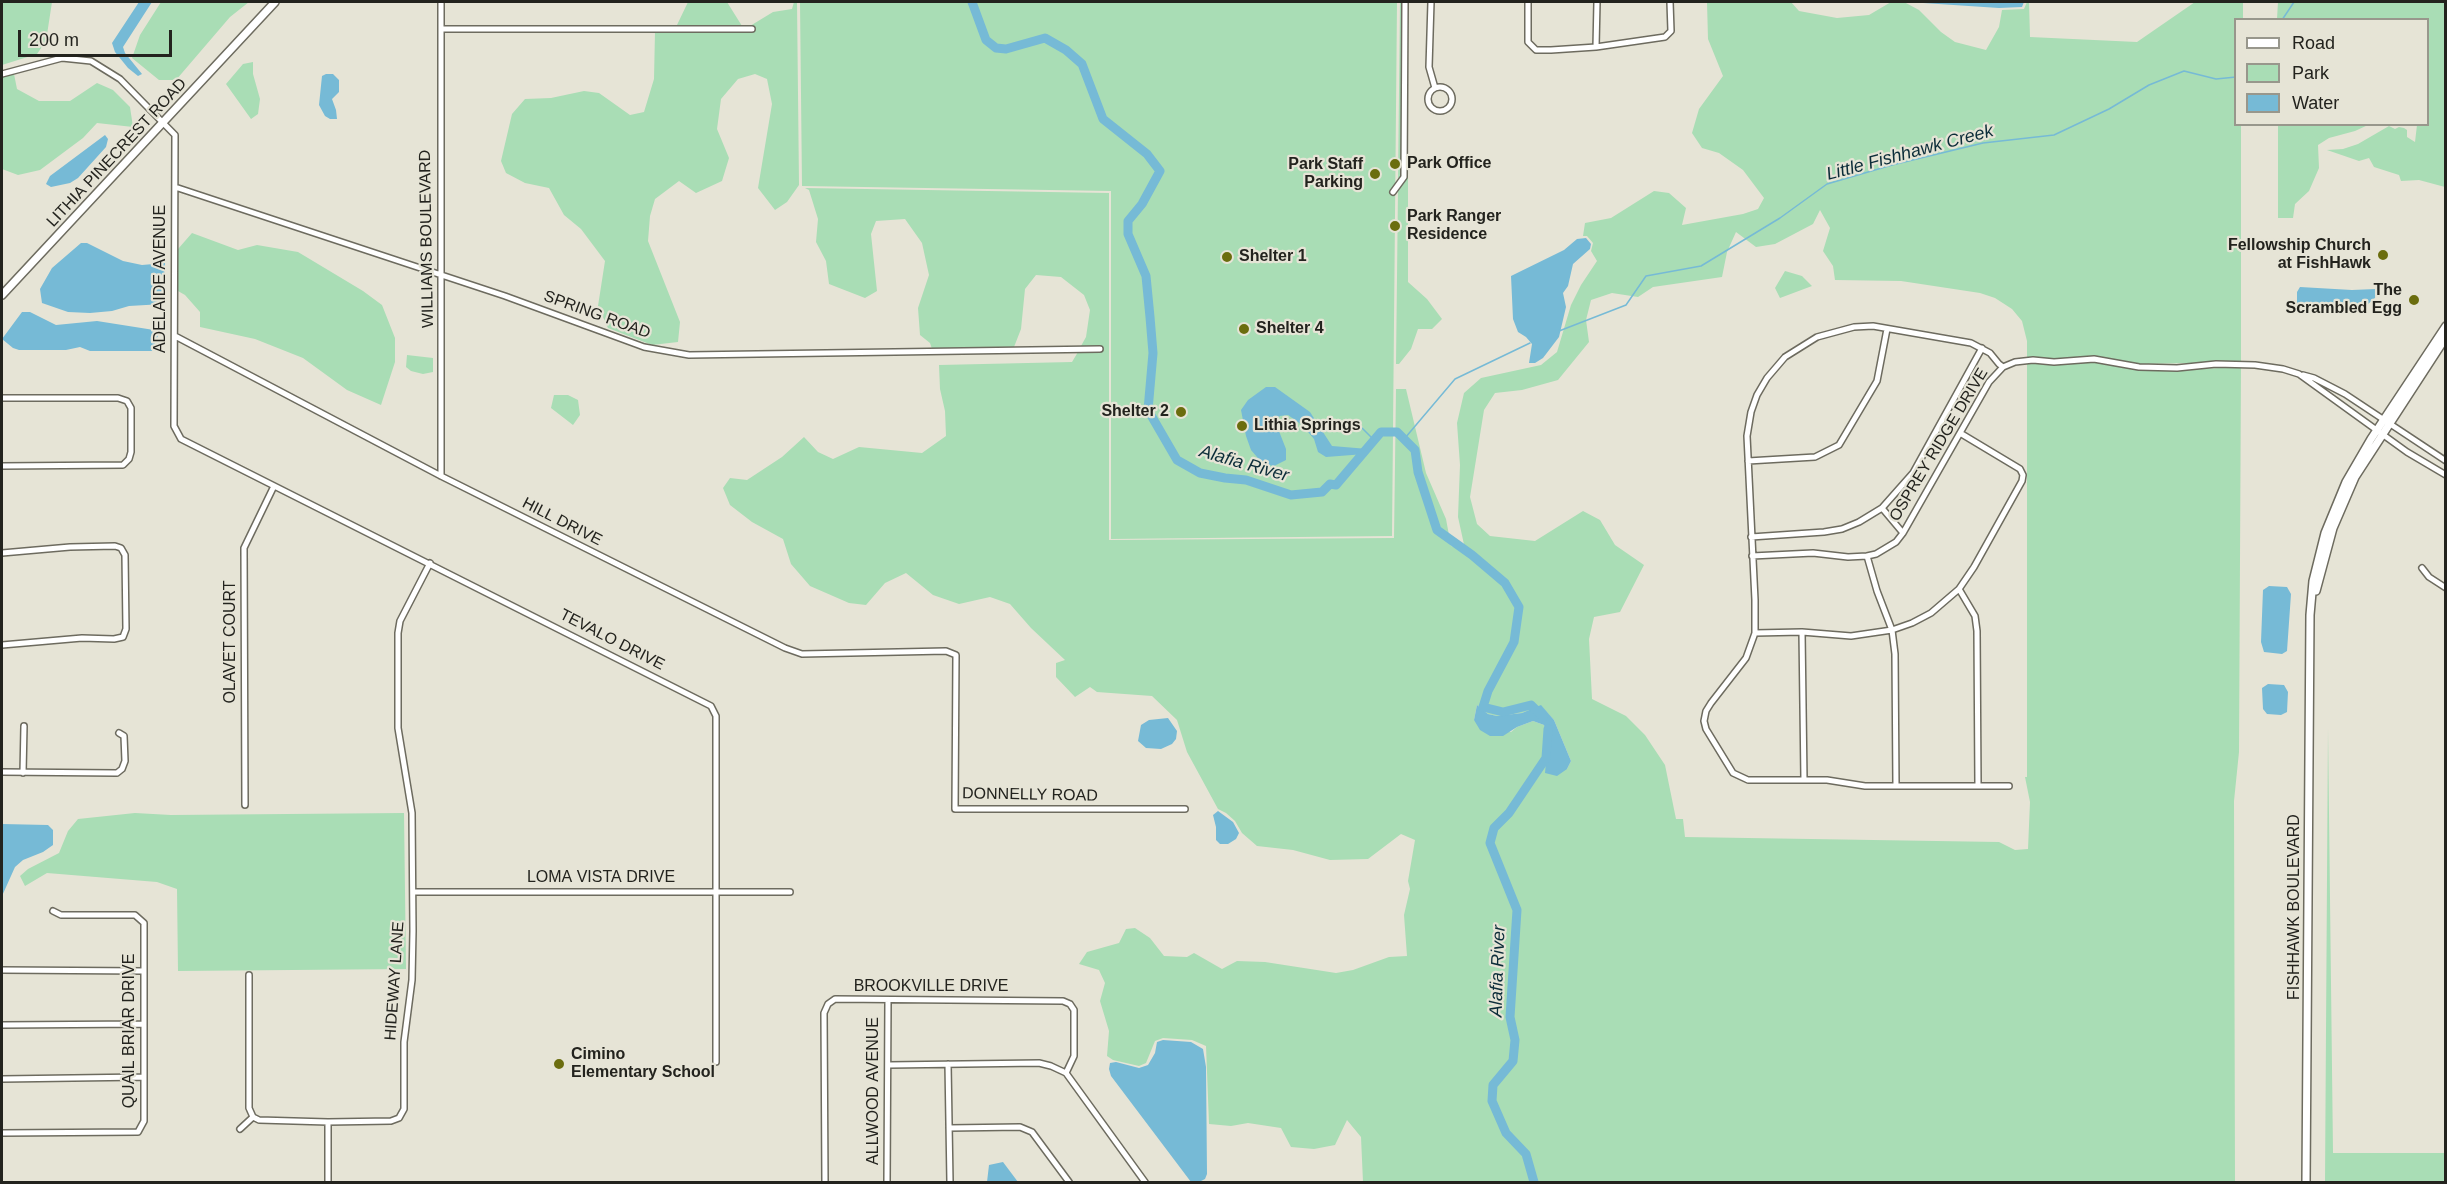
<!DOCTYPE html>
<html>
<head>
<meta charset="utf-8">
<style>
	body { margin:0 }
	#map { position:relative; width:2447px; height:1184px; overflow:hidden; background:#e6e4d6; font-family:Arial,sans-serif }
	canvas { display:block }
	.frame { position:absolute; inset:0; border:3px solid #23231e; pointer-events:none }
	.legend { position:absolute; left:2234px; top:18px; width:195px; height:108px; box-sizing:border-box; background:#e6e4d6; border:2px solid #98978c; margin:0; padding:8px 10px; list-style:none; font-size:18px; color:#23231e }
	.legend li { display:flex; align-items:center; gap:12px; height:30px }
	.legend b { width:30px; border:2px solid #98978c }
	.scale { position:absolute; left:18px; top:30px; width:154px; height:27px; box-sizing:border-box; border:3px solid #23231e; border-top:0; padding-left:8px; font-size:18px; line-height:21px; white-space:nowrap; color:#23231e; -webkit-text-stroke:4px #e6e4d6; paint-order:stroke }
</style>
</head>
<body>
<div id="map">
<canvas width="2447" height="1184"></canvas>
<div class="frame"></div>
<ul class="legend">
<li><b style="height:8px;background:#fff"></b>Road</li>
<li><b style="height:16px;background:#a9ddb5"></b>Park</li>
<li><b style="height:16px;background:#76bad6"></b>Water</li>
</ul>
<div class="scale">200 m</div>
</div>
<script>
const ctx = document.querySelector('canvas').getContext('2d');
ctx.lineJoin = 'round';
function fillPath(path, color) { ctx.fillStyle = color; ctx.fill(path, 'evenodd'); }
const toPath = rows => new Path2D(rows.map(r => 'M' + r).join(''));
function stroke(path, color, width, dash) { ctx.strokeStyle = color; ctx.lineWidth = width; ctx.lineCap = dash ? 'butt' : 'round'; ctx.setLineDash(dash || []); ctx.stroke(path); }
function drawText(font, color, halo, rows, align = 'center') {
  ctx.font = font + ' Arial,sans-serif'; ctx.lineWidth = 4.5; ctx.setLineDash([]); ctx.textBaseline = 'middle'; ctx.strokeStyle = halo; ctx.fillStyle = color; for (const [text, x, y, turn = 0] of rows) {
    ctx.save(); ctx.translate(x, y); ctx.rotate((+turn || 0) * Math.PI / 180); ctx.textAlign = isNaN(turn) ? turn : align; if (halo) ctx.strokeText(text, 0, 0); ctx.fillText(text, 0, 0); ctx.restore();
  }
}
const green = toPath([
	[2,2,52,2,46,41,37,54,2,65],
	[161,2,249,2,230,17,176,80,159,80,132,58,140,35],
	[688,2,727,2,742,26,655,26,677,25],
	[794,2,797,2,799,185,787,202,775,210,758,188,772,104,767,79,755,74,738,79,721,99,717,129,729,158,722,181,696,193,679,181,655,199,650,216,648,241,680,322,678,342,652,345,608,328,598,306,605,261,581,229,564,215,549,188,525,183,506,173,501,161,512,114,525,99,551,98,584,91,599,93,630,115,644,112,654,79,655,32,754,31,755,26,750,26,773,12,792,9],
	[800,2,1397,2,1392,536,1111,539,1111,191,802,186],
	[1400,2,1402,2,1401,177,1398,180],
	[1707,2,1791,2,1799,11,1837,18,1869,15,1891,2,1904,2,1919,10,1941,32,1955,42,1986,50,1999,27,2002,10,2024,9,2027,2,2029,2,2030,37,2137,42,2195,2,2243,2,2243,19,2236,20,2236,124,2241,125,2241,362,2140,364,2094,356,2054,360,2027,358,2027,341,2022,321,2012,309,1995,298,1980,293,1901,281,1835,280,1833,266,1823,251,1830,228,1820,210,1813,224,1775,244,1756,247,1736,232,1727,252,1722,277,1653,287,1638,297,1612,293,1591,300,1586,320,1589,342,1558,380,1522,390,1495,393,1484,410,1470,497,1477,524,1490,536,1535,541,1583,511,1600,520,1615,545,1644,565,1620,612,1594,617,1589,639,1592,699,1626,716,1645,735,1665,765,1676,819,1683,819,1685,837,1999,842,2015,850,2028,849,2030,802,2025,777,2027,777,2027,363,2054,365,2094,362,2139,370,2177,370,2241,367,2239,752,2234,801,2235,1182,1363,1182,1361,1137,1347,1120,1335,1145,1314,1149,1291,1147,1281,1128,1248,1123,1231,1126,1209,1124,1206,1046,1192,1040,1163,1038,1155,1041,1146,1063,1139,1066,1113,1060,1107,1056,1109,1031,1100,1001,1105,983,1099,970,1079,964,1087,952,1119,943,1126,929,1135,928,1150,938,1164,956,1187,957,1194,953,1222,969,1237,961,1265,962,1336,973,1353,970,1389,957,1407,956,1404,915,1410,889,1408,881,1415,840,1401,834,1368,859,1330,860,1293,850,1257,846,1242,833,1235,821,1226,813,1218,809,1187,752,1177,720,1152,696,1097,692,1090,687,1075,697,1056,677,1056,663,1065,660,1031,628,1010,604,990,597,959,604,933,595,906,573,885,583,866,605,849,603,810,586,791,564,783,539,752,522,730,505,723,488,730,478,747,480,782,457,804,437,818,452,833,459,859,447,922,453,946,436,945,411,940,389,939,365,1072,362,1078,352,1103,351,1102,346,1081,346,1086,337,1090,310,1084,295,1061,277,1036,275,1025,289,1021,329,1014,347,932,349,930,343,920,335,918,308,929,275,922,243,905,219,876,221,871,234,877,291,865,298,829,284,826,261,816,242,818,219,809,190,805,188,1109,193,1109,540,1394,538,1396,389,1406,389,1426,473,1446,519,1451,546,1465,549,1458,517,1460,465,1457,423,1464,393,1481,378,1541,365,1557,352,1571,305,1581,285,1597,261,1591,251,1593,243,1587,236,1583,236,1585,223,1611,218,1654,191,1669,193,1686,208,1682,225,1743,214,1758,209,1764,198,1743,170,1719,153,1702,148,1692,133,1699,109,1723,76,1708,39],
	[1477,705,1488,714,1497,716,1522,713,1541,706,1554,720,1571,761,1567,769,1548,756,1548,741,1544,725,1533,721,1517,727,1511,732,1474,720],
	[2278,2,2445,2,2445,187,2419,180,2401,181,2399,175,2374,167,2369,158,2359,161,2327,150,2343,149,2358,144,2389,126,2395,129,2399,127,2404,128,2407,130,2407,137,2415,142,2417,125,2428,124,2428,20,2277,19],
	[1408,36,1408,282,1427,299,1442,319,1432,329,1418,329,1411,349,1399,364,1396,364,1398,190,1407,177],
	[253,62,253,74,260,99,258,114,251,119,226,84,243,64],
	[14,74,17,89,39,101,70,101,97,83,113,90,130,107,133,127,97,123,83,138,40,170,18,175,2,169,2,77],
	[2278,125,2368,125,2355,131,2329,138,2318,145,2319,168,2309,191,2295,204,2293,218,2278,218],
	[192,233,238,250,257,245,298,252,363,291,382,305,395,338,395,362,381,405,347,390,303,358,255,339,200,327,200,312,185,295,178,291,178,249],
	[1785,271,1802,276,1812,286,1780,298,1775,288],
	[407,355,433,358,433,372,423,374,411,371,406,367],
	[554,395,568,395,578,400,580,415,573,425,551,408],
	[2328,728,2333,1153,2445,1153,2445,1182,2325,1182],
	[135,813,171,815,404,813,406,969,178,971,177,889,157,882,47,873,25,886,20,876,28,869,59,853,68,831,78,819]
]);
const water = toPath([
	[139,2,152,2,123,47,125,53,142,74,138,76,128,68,115,52,112,43],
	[1908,2,2024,2,2022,7,1999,8],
	[326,74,333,74,339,80,339,92,332,99,336,110,337,119,330,119,325,116,319,105,322,76],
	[105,135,108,139,106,147,78,178,70,183,51,187,46,184,50,176],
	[1586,238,1591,244,1590,249,1573,264,1568,286,1563,293,1566,307,1559,337,1543,358,1535,363,1529,363,1532,344,1526,337,1518,332,1513,319,1511,276,1564,250,1577,239],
	[81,243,87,243,123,261,142,265,165,263,163,304,129,306,112,311,90,313,68,312,42,303,40,289,52,268],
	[2300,287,2352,290,2376,289,2375,298,2368,304,2302,305,2297,303,2297,292],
	[22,312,30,312,56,325,97,321,154,330,159,333,152,351,90,351,80,347,66,350,19,350,13,348,2,339],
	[1266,387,1275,387,1310,412,1332,446,1368,449,1365,454,1326,457,1318,452,1314,439,1302,425,1288,415,1280,416,1275,421,1286,449,1286,460,1274,466,1263,464,1251,450,1246,436,1241,410,1248,400],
	[2269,586,2287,587,2291,594,2287,651,2282,654,2264,652,2261,642,2263,590],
	[2268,684,2284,685,2288,692,2287,712,2281,715,2267,714,2263,709,2262,688],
	[1477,705,1488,714,1497,716,1522,713,1541,705,1554,720,1571,761,1567,769,1557,776,1545,773,1548,741,1544,725,1533,721,1517,727,1503,736,1490,736,1480,730,1474,720],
	[1168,718,1177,731,1176,739,1172,744,1161,749,1146,748,1138,741,1141,725,1149,720],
	[1218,811,1233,822,1239,833,1236,839,1228,844,1220,844,1216,840,1216,827,1213,815],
	[2,824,48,825,53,830,53,845,43,852,23,860,15,867,2,896],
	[1163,1040,1191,1042,1203,1049,1206,1067,1207,1174,1205,1179,1199,1182,1191,1182,1111,1076,1109,1069,1110,1063,1116,1062,1139,1068,1148,1065,1155,1053,1157,1042],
	[1003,1162,1018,1182,987,1182,989,1165]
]);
const stream = toPath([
	[2282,20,2294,2],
	[1559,331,1626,305,1646,276,1701,266,1780,218,1827,184,1892,165,1983,143,2054,135,2109,109,2149,85,2184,71,2216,79,2236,77],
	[1355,421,1374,440],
	[1405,438,1455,379,1530,343]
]);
const river = toPath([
	[972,2,986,40,996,48,1006,49,1045,38,1066,50,1082,64,1103,119,1147,154,1160,171,1142,204,1128,221,1128,234,1146,276,1150,317,1153,353,1148,410,1177,460,1200,473,1225,478,1246,480,1291,495,1322,492,1330,484,1336,485,1381,432,1397,432,1415,450,1418,472,1437,530,1472,555,1505,583,1519,607,1514,642,1488,691,1483,707,1503,712,1531,705,1543,717],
	[1534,1182,1526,1154,1506,1133,1492,1101,1493,1085,1513,1061,1515,1040,1510,1017,1517,910,1490,843,1494,828,1509,813,1546,758,1548,729]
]);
const minor = toPath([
	[441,2,441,476],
	[1431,2,1429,67,1435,88],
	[1528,2,1528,42,1536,50,1551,50,1596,47,1665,37,1671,31,1670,2],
	[441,29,752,29],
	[1596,47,1597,2],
	[2,74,62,58,91,61,120,79,175,135,174,426,181,439,711,706,716,716,716,1062],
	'1428 99a12 12 0 1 1 24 0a12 12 0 1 1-24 0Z',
	[175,187,505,296,644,347,689,355,1100,349],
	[1393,192,1404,177,1405,2],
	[175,336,441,476,785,648,802,654,946,651,956,655,955,809,1185,809],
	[2003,367,1999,364,1990,353,1971,343,1873,326,1854,327,1817,337,1785,357,1767,378,1757,395,1751,412,1747,436,1755,600,1755,633,1746,658,1711,703,1706,711,1704,721,1706,729,1733,773,1748,780,1827,780,1865,786,2009,786],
	[2303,375,2314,378,2345,394,2446,461],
	[2,398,118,398,127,401,131,408,131,452,129,459,123,465,2,466],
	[1748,461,1815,457,1839,445,1877,381,1887,329],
	[1882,508,1903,533],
	[1751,537,1824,532,1842,529,1859,522,1882,508,1913,473,1982,348],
	[2,553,70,547,115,546,121,548,125,555,126,629,123,637,114,639,82,638,2,645],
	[1752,556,1813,553,1848,557,1867,556,1876,554,1896,542,1903,533,1989,382,2003,367,2015,362,2033,360,2054,362,2094,359,2139,367,2177,368,2216,364,2255,365,2283,369,2299,374,2407,452,2446,475],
	[1867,556,1877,591,1892,630,1895,654,1896,786],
	[2422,568,2429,577,2446,588],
	[1959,589,1975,616,1977,631,1978,786],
	[1802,632,1804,780],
	[1755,633,1802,632,1851,636,1892,630,1912,623,1931,613,1959,589,1974,567,2022,481,2023,475,2020,469,1960,433],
	[2,772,117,773,122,769,125,761,124,736,119,733],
	[23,773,24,726],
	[245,805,244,548,274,486],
	[413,892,790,892],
	[2,970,144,971],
	[249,975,249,1108,253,1117,259,1120,328,1122,391,1121,399,1118,404,1109,404,1042,412,980,413,931,412,813,398,728,398,633,400,621,430,563],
	[2,1025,144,1024],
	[948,1064,950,1182],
	[889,1065,1039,1063,1051,1066,1066,1073,1145,1182],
	[2,1079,144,1077],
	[328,1122,328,1182],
	[949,1128,1020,1127,1032,1132,1069,1182],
	[240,1129,253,1117],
	[2,1133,138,1132,144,1121,144,923,135,915,61,915,53,911],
	[825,1182,824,1013,828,1004,835,999,1063,1001,1070,1004,1074,1010,1074,1056,1066,1073],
	[887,1182,888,1000]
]);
const major = toPath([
	[2,295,275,2],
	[2316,591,2333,528,2355,477,2446,337],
	[2306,1182,2310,615,2313,581,2325,533,2346,482,2371,439,2446,326]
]);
const markers = [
	[1395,164,6,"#6b6d0e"],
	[1375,174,6,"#6b6d0e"],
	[1395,226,6,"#6b6d0e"],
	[2383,255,6,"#6b6d0e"],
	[1227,257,6,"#6b6d0e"],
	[2414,300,6,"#6b6d0e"],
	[1244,329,6,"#6b6d0e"],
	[1181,412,6,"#6b6d0e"],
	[1242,426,6,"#6b6d0e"],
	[559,1064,6,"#6b6d0e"]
];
const streetNames = [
	["LITHIA PINECREST ROAD",117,153,-47],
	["WILLIAMS BOULEVARD",427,239,-91],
	["ADELAIDE AVENUE",161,279,-90],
	["SPRING ROAD",597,315,20],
	["OSPREY RIDGE DRIVE",1939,445,-59],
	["HILL DRIVE",562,522,27],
	["TEVALO DRIVE",612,640,27],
	["OLAVET COURT",231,642,-90],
	["DONNELLY ROAD",1030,795,1],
	["LOMA VISTA DRIVE",601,878],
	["FISHHAWK BOULEVARD",2295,907,-90],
	["HIDEWAY LANE",395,981,-86],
	["BROOKVILLE DRIVE",931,987],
	["QUAIL BRIAR DRIVE",130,1031,-90],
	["ALLWOOD AVENUE",874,1091,-90]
];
const poiNames = [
	["Park Office",1407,164],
	["Park Staff",1363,165,"right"],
	["Parking",1363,183,"right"],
	["Park Ranger",1407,217],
	["Residence",1407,235],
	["Fellowship Church",2371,246,"right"],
	["at FishHawk",2371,264,"right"],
	["Shelter 1",1239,257],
	["The",2402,291,"right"],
	["Scrambled Egg",2402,309,"right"],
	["Shelter 4",1256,329],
	["Shelter 2",1169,412,"right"],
	["Lithia Springs",1254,426],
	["Cimino",571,1055],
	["Elementary School",571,1073]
];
const waterNames = [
	["Little Fishhawk Creek",1910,153,-15],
	["Alafia River",1244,464,16],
	["Alafia River",1498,971,-88]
];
fillPath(green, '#a9ddb5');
fillPath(water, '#76bad6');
stroke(stream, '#76bad6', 1.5);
stroke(river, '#76bad6', 9);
stroke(minor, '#6d6b5f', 8);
stroke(major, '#6d6b5f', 10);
stroke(minor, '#fff', 5);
stroke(major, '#fff', 7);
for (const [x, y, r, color] of markers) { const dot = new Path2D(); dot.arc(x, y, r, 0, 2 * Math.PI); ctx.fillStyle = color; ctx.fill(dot); stroke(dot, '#e6e4d6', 2); }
drawText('16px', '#23231e', '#e6e4d6', streetNames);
drawText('bold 16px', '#23231e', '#e6e4d6', poiNames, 'left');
drawText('italic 18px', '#0c2d39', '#e6e4d6', waterNames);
</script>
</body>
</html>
